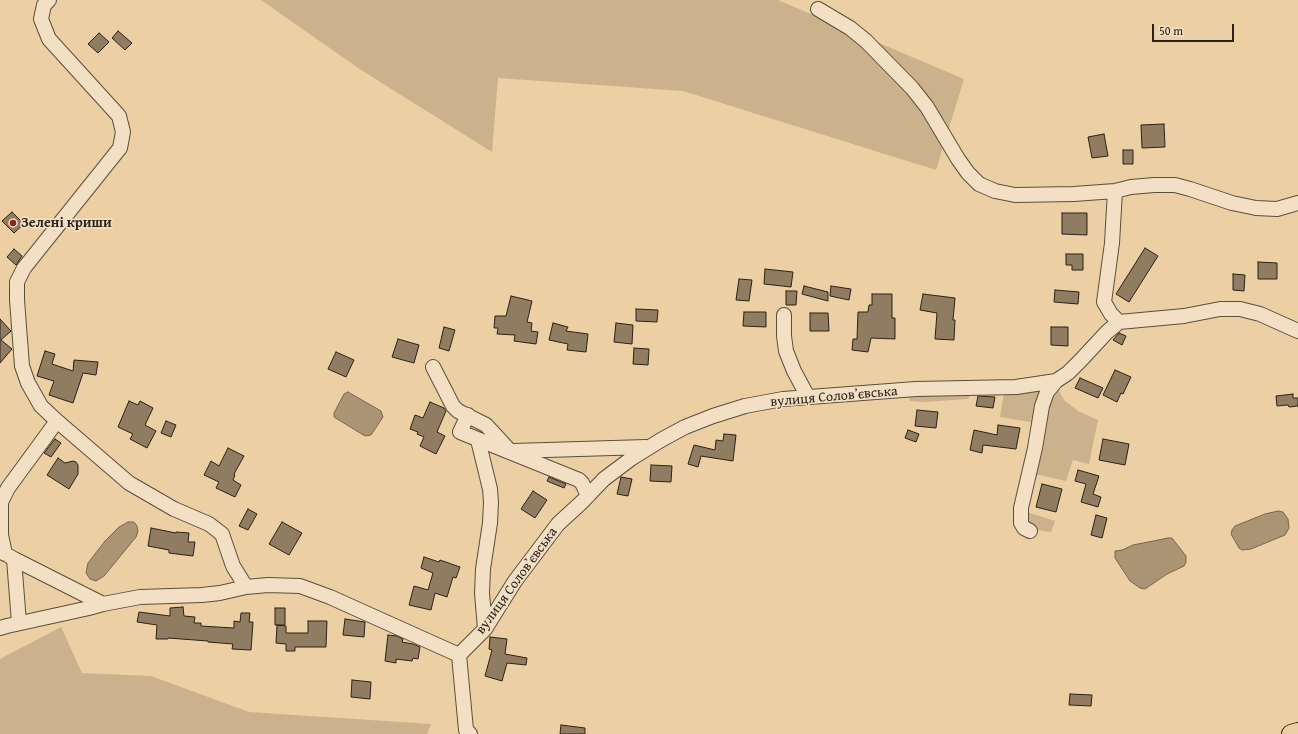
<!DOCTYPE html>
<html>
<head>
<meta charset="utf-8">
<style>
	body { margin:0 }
	#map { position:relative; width:1298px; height:734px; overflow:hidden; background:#ecd0a4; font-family:"Gentium Book Plus",serif }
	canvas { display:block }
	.scale { position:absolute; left:1152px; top:24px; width:82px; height:18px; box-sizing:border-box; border:2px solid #2c2118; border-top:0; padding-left:5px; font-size:12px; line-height:14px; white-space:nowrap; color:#2c2118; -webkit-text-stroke:3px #f3e0c4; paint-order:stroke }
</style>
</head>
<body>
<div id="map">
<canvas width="1298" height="734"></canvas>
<div class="scale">50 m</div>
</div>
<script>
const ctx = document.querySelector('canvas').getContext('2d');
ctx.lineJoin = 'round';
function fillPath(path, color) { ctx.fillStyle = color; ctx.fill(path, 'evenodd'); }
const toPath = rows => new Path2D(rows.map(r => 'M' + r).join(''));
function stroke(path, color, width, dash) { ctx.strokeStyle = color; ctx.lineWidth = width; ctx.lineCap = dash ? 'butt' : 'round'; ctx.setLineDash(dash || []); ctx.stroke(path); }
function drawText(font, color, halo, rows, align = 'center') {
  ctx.font = font + ' "Gentium Book Plus",serif'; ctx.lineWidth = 3; ctx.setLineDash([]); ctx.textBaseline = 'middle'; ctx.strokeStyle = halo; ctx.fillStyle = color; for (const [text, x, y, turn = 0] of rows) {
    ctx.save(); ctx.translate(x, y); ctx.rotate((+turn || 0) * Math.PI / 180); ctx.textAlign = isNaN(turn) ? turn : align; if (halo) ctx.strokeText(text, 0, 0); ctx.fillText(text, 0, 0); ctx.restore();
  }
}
const green = toPath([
	[261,0,778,0,964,79,936,170,683,91,498,78,492,152,361,70],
	[1058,386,1060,393,1065,401,1078,411,1098,420,1089,464,1073,460,1066,481,1039,475,1037,475,1036,476,1027,512,1055,521,1051,532,1031,529,1022,517,1043,412],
	[1047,388,1036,423,1000,417,1004,392],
	[970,393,969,398,967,399,924,402,910,401,909,395],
	[61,627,82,673,151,676,249,712,431,724,427,734,0,734,0,659]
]);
const water = toPath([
	[348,392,381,411,383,417,371,435,365,436,334,417,334,413,344,394,348,392],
	[1278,511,1283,512,1288,519,1289,528,1285,535,1251,549,1242,550,1239,548,1231,534,1232,530,1235,526,1265,514,1278,511],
	[128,522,134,522,137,526,138,531,136,537,104,576,96,581,90,579,86,573,88,563,105,541,119,527,128,522],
	[1168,538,1172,538,1186,556,1186,562,1184,566,1167,574,1145,589,1140,588,1130,581,1115,558,1115,551,1122,550,1133,545,1168,538]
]);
const building = toPath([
	[118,31,132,43,125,50,112,38,118,31],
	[99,33,109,42,98,53,88,44,99,33],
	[1164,124,1165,147,1142,148,1141,125,1164,124],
	[1104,134,1108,156,1092,158,1088,137,1104,134],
	[1123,150,1133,150,1133,164,1123,164,1123,150],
	[12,212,24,224,14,233,2,221,12,212],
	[1062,213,1087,213,1087,235,1062,234,1062,213],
	[1145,248,1158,256,1129,302,1116,294,1145,248],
	[14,249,22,256,16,265,7,257,14,249],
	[1066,254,1083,254,1083,270,1072,270,1072,265,1066,265,1066,254],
	[1258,262,1277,263,1277,279,1258,279,1258,262],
	[765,269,793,272,791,287,764,284,765,269],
	[1233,274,1245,275,1244,291,1233,290,1233,274],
	[739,279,752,280,749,301,736,300,739,279],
	[804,286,828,292,828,301,802,294,804,286],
	[831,286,851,289,849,300,830,296,831,286],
	[1055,290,1079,292,1078,304,1054,302,1055,290],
	[786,291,797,291,796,305,786,305,786,291],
	[872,294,892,294,892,318,895,318,895,339,871,338,868,352,852,350,853,339,857,339,858,312,868,312,869,305,872,305,872,294],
	[923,294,955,298,953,320,955,320,954,340,935,339,937,313,920,310,923,294],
	[511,296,532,301,527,322,532,323,531,331,538,332,536,344,514,341,515,335,497,334,498,328,494,328,495,316,506,316,511,296],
	[636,309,658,310,657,322,636,321,636,309],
	[744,312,766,312,766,327,743,326,744,312],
	[810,313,828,313,829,331,810,331,810,313],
	[0,319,11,331,1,340,12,349,0,363,0,319],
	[553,323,568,327,566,331,588,334,586,352,567,350,568,344,549,340,553,323],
	[616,323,633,325,632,344,614,342,616,323],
	[444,327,455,330,449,351,439,348,444,327],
	[1051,327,1068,327,1068,346,1051,345,1051,327],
	[1119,333,1126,336,1122,345,1113,340,1119,333],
	[398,339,419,345,414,363,392,357,398,339],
	[634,348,649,349,648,365,633,364,634,348],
	[45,351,55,354,52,364,73,371,74,360,98,362,96,375,83,373,73,403,49,395,54,381,37,376,45,351],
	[336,352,354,360,346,377,328,369,336,352],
	[1115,370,1131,377,1123,394,1121,393,1117,402,1103,395,1115,370],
	[1080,378,1103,388,1098,398,1075,388,1080,378],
	[1293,394,1293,398,1298,398,1298,406,1289,407,1288,405,1277,406,1276,396,1293,394],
	[978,396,995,397,993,408,976,406,978,396],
	[129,401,138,405,140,401,153,408,145,425,156,431,147,448,130,439,133,434,118,427,129,401],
	[430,402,444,408,446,411,437,432,445,436,436,454,420,446,424,437,417,434,418,432,410,429,415,415,423,418,430,402],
	[917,410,938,412,936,428,915,426,917,410],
	[166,421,176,425,171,437,161,433,166,421],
	[998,425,1020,428,1016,449,983,445,982,453,970,450,974,430,997,435,998,425],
	[908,430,919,434,916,442,905,438,908,430],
	[724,434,736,435,733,461,701,456,698,467,688,464,694,445,715,450,716,440,723,441,724,434],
	[55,439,61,443,51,457,44,453,55,439],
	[1103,439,1129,444,1125,465,1099,460,1103,439],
	[228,448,244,456,234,474,235,475,233,480,241,485,235,497,216,488,219,482,204,475,211,461,219,466,228,448],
	[58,458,65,463,73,461,76,462,78,465,78,474,69,489,47,475,58,458],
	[651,465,672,466,671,482,650,481,651,465],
	[1078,470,1099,476,1093,494,1101,497,1098,507,1081,502,1086,484,1075,481,1078,470],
	[549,477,566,484,564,488,547,481,549,477],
	[621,477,632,479,628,496,617,494,621,477],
	[1042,484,1062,489,1056,512,1036,507,1042,484],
	[533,491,547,500,535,518,521,509,533,491],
	[248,509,257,514,248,530,239,526,248,509],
	[1096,515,1107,518,1102,538,1091,535,1096,515],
	[282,522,302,533,289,555,269,544,282,522],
	[151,528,176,533,176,532,189,533,188,542,195,542,193,556,169,553,169,550,148,546,151,528],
	[424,557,439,562,440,560,460,567,456,578,453,577,447,597,435,593,431,610,409,605,414,586,428,590,433,573,421,568,424,557],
	[183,607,184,616,195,617,194,623,201,623,201,626,234,628,234,621,240,622,241,613,250,613,249,622,253,622,251,650,232,649,233,644,208,642,208,641,168,638,168,639,156,639,157,625,137,622,139,612,170,616,170,608,183,607],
	[275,608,285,608,285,625,275,625,275,608],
	[345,619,365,622,364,637,343,635,345,619],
	[308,621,327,621,326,647,295,647,295,651,286,651,286,644,276,643,277,625,286,626,286,633,308,633,308,621],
	[388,635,397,636,403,639,402,642,413,644,420,647,418,659,413,658,412,661,396,659,396,663,385,661,388,635],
	[490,637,507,639,505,654,527,658,526,665,507,663,502,681,485,676,492,650,489,649,490,637],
	[352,680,371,682,370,699,351,697,352,680],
	[1070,694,1092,695,1091,706,1069,705,1070,694],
	[561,725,585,728,585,734,560,734,561,725]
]);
const minor = toPath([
	[49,0,44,5,41,19,49,39,119,116,123,132,120,148,24,268,17,282,17,300,22,366,28,383,41,406,57,421,129,483,174,509,209,524,222,534,233,566,246,587],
	[818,9,850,28,866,41,912,88,927,107,958,159,968,173,979,184,995,191,1015,195,1074,194,1115,191],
	[784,315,784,336,786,351,794,371,808,397],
	[1119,322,1111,314,1104,302,1112,243,1115,191,1131,187,1154,185,1175,185,1190,189,1232,203,1256,208,1277,209,1298,203],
	[433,367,453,406,458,411,486,425,511,452],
	[468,415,460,432,579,480,582,483,588,496],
	[478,440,490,489,491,502,490,523,483,569,482,593,485,629],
	[513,451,646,447],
	[1030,531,1024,528,1021,523,1021,508,1035,448,1042,406,1047,392,1056,381],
	[5,554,1,535,1,502,8,488,57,421],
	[9,556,14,559,19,623],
	[14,559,103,604],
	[0,628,7,626,89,608,103,604,140,597,202,595,220,593,246,587,268,585,300,586,330,597,459,655,466,730,470,734],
	[459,655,485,629,515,581,558,524,583,501,604,479,632,458,661,440,685,427,713,416,745,406,783,399,916,389,1016,387,1056,381,1068,373,1081,360,1107,332,1119,322,1184,316,1220,309,1240,309,1260,314,1298,331]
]);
const major = toPath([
	[1291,734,1298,732]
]);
const markers = [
	[13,223,4,"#8f2418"]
];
const poiNames = [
	["Зелені криши",21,223]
];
const streetNames = [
	["вулиця Соловʼєвська",834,397,-5],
	["вулиця Соловʼєвська",517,581,-54]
];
fillPath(green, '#cbb28c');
fillPath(water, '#ab9474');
stroke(water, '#78664f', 1);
fillPath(building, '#907c61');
stroke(building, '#2c2118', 1);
stroke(minor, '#5c4d3b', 16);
stroke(major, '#2c2118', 20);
stroke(minor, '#f3e0c4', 14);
stroke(major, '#ecd0a4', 18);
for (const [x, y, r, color] of markers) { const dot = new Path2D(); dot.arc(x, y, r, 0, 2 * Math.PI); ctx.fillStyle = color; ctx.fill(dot); stroke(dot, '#f3e0c4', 1.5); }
drawText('bold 14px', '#2c2118', '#f3e0c4', poiNames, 'left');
drawText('14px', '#2c2118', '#f3e0c4', streetNames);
</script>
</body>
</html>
